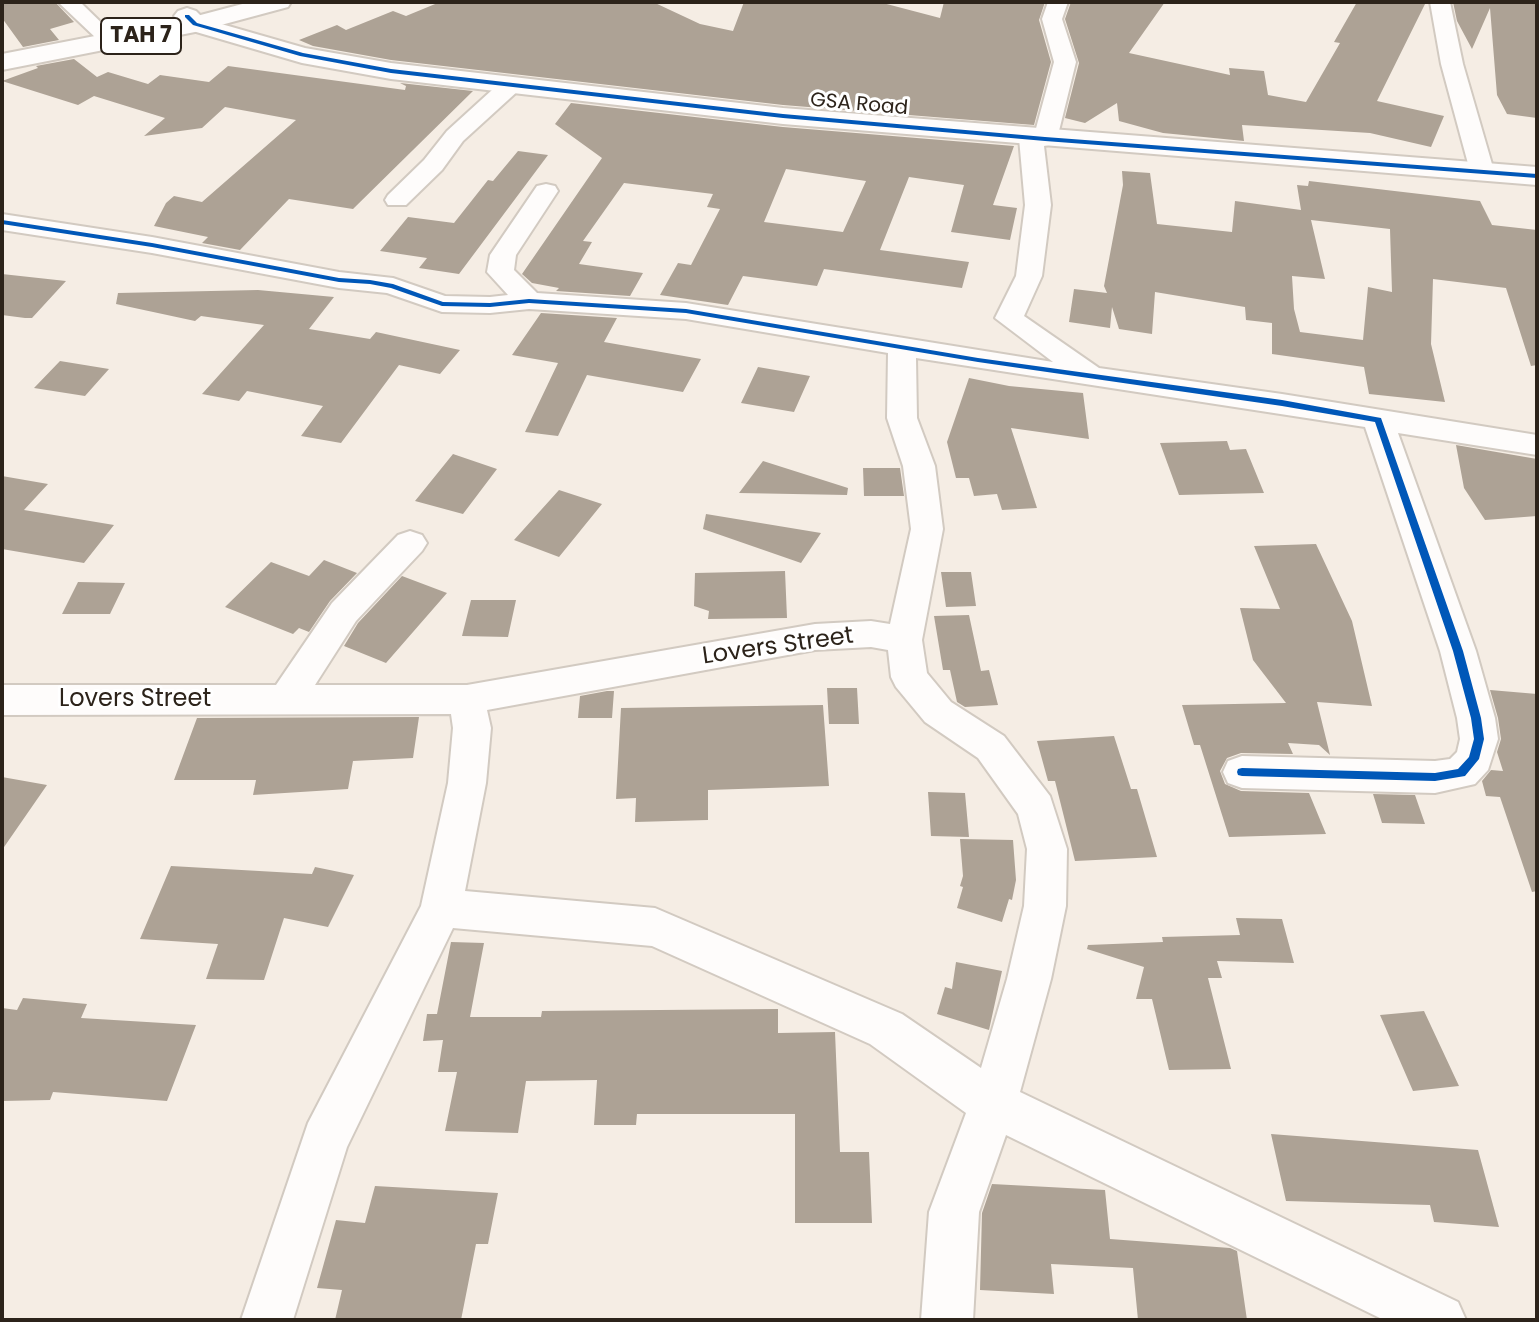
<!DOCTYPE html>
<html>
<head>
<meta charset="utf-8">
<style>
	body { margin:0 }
	#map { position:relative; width:1539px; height:1322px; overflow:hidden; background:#f5ede4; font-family:Poppins,sans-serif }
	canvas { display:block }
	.frame { position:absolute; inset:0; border:4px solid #2c231a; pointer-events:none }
</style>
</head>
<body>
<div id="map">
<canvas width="1539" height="1322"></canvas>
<div class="frame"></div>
</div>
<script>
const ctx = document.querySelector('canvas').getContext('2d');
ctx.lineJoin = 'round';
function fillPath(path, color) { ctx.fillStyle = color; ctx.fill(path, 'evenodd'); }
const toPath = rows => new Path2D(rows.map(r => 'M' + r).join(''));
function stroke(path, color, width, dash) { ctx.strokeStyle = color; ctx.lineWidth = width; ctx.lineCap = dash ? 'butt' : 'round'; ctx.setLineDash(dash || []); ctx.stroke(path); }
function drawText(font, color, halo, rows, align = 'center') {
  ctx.font = font + ' Poppins,sans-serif'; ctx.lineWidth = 6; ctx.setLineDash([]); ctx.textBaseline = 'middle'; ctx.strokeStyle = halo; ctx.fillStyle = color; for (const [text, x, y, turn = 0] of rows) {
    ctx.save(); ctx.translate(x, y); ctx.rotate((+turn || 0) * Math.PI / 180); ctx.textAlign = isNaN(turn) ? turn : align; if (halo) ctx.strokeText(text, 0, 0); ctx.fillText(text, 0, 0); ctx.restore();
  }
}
const building = toPath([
	[2,2,55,2,74,22,50,29,59,40,23,47,2,18],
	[440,2,653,2,700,24,733,31,744,2,879,2,940,18,944,2,1045,2,1039,20,1051,62,1034,125,783,105,391,60,313,46,299,40,337,25,346,30,393,11,406,16],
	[1071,2,1165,2,1129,53,1230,75,1229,68,1264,71,1268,95,1306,102,1340,43,1334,42,1357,2,1426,2,1377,101,1444,116,1431,147,1370,133,1242,125,1244,141,1163,133,1119,121,1117,103,1085,123,1065,118,1079,63,1065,19],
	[1453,2,1537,2,1537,118,1507,114,1497,95,1490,8,1472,49,1457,21],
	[74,59,97,77,108,72,148,84,160,75,209,82,228,66,405,90,406,86,400,83,473,91,353,209,289,199,240,250,202,243,208,237,154,226,166,203,174,196,202,202,296,120,225,107,202,128,144,136,165,118,94,96,78,105,2,81,38,68,36,66],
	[571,103,783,127,1014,146,993,205,1017,208,1010,240,951,232,964,185,909,177,880,250,969,262,962,288,824,269,817,286,743,276,728,305,660,295,678,263,691,265,720,209,707,207,713,194,624,183,583,241,592,242,579,264,643,273,630,296,556,291,559,288,532,283,522,274,602,158,555,124],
	[786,169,866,181,843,232,764,222],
	[518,151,548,155,459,274,419,268,427,258,380,251,408,217,454,223,488,180,493,181],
	[1122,171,1150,173,1157,224,1232,232,1235,201,1301,210,1297,185,1308,186,1309,181,1480,201,1492,225,1537,230,1537,365,1531,366,1506,288,1433,279,1431,344,1445,402,1369,394,1364,367,1272,354,1272,323,1246,320,1245,307,1155,292,1152,334,1119,329,1112,307,1110,328,1069,322,1074,289,1107,293,1104,286,1123,185],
	[1311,220,1390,229,1392,292,1368,287,1363,340,1300,332,1294,309,1292,276,1325,279],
	[2,274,66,281,32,318,25,318,2,315],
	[258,290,334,297,309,329,370,339,376,332,460,350,440,374,399,365,341,443,301,436,323,406,247,391,239,401,202,394,264,325,201,316,195,321,116,304,118,293],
	[541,313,617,318,604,342,701,359,683,392,587,375,558,436,525,432,558,363,512,355],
	[60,361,109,369,85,396,34,388],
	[758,367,810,376,794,412,741,403],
	[969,378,1009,386,1083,393,1089,439,1011,428,1037,508,1002,510,997,494,974,496,969,478,956,478,947,442],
	[1227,441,1230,450,1246,449,1264,493,1179,495,1160,443],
	[1456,445,1537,459,1537,516,1485,520,1464,488],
	[453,454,497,469,463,514,415,501],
	[763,461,848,488,847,495,739,493],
	[863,468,900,468,904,496,864,496],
	[2,476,48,484,24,510,114,525,84,563,2,549],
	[559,490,602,504,559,557,514,540],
	[706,514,821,533,801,563,703,529],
	[1316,544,1352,621,1372,706,1317,702,1330,755,1319,745,1288,743,1293,754,1241,753,1227,758,1220,771,1225,784,1241,791,1309,793,1326,834,1229,837,1200,745,1194,745,1182,705,1286,703,1253,660,1240,608,1280,609,1254,546],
	[324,560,357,573,330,601,309,632,299,628,293,634,225,607,271,562,309,576],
	[785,571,787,618,708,619,709,611,694,606,695,573],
	[941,572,971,572,976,606,946,607],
	[402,576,447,593,386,663,344,646,358,623],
	[78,582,125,583,110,614,62,614],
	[471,600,516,600,508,637,462,636],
	[969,615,981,671,989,670,998,705,965,707,957,702,950,670,943,670,934,616],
	[827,688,857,688,859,724,829,724],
	[1490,690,1537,694,1537,891,1532,892,1500,797,1486,796,1482,781,1491,770,1503,771,1497,752,1501,739,1498,718],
	[607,691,614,691,612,718,578,718,580,696],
	[823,705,829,786,708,790,708,820,635,822,636,798,616,799,621,708],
	[419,717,413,758,353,761,348,789,253,795,256,780,174,780,197,718],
	[1114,736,1131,789,1137,789,1157,857,1075,861,1055,781,1048,781,1037,741],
	[2,777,47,785,2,850],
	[928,792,965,793,969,837,931,836],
	[1373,794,1415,795,1425,824,1382,823],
	[960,839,1013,840,1016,880,1012,900,1009,899,1002,922,957,908,963,887,960,886,963,876],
	[171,866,312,874,315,867,354,875,328,927,284,918,264,980,206,979,218,944,140,939],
	[1236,918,1282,919,1294,963,1217,961,1222,978,1208,978,1231,1069,1169,1070,1152,999,1136,999,1144,967,1087,949,1088,945,1163,942,1162,937,1240,935],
	[451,942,484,943,470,1017,541,1017,542,1011,778,1009,778,1033,835,1032,840,1152,869,1152,872,1223,795,1223,795,1114,637,1114,636,1125,594,1125,597,1080,526,1081,518,1133,445,1131,457,1072,438,1072,443,1040,423,1041,427,1014,437,1014],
	[956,962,1002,971,989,1030,937,1014,945,987,952,989],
	[23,998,87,1004,81,1018,196,1025,167,1101,53,1092,50,1100,2,1101,2,1008,17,1010],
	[1424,1011,1459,1086,1413,1091,1380,1015],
	[1271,1134,1478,1150,1499,1227,1434,1222,1430,1205,1286,1201],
	[992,1184,1105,1190,1110,1239,1230,1248,1237,1251,1247,1320,1138,1320,1133,1268,1051,1264,1054,1294,980,1290,982,1213],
	[375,1186,498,1193,488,1244,476,1244,461,1320,335,1320,342,1290,317,1288,336,1220,365,1223]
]);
const minor = toPath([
	[58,2,80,2,114,35,111,39,97,39,58,2],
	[1048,2,1068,2,1062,19,1076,62,1057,139,1053,144,1044,146,1051,205,1042,276,1024,316,1099,368,1282,394,1537,435,1537,455,1398,433,1476,651,1495,718,1498,739,1488,770,1475,784,1435,793,1242,788,1228,783,1223,772,1228,761,1242,756,1435,761,1450,759,1457,752,1460,739,1457,718,1440,651,1365,427,916,358,917,418,935,466,943,529,922,640,927,673,951,702,1004,736,1050,796,1067,849,1066,906,1051,979,1020,1092,1458,1302,1466,1320,1384,1320,1006,1135,979,1212,973,1320,921,1320,929,1212,966,1113,870,1044,652,946,453,928,347,1147,293,1320,241,1320,308,1123,421,906,448,783,453,728,451,714,2,715,2,685,276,685,332,603,398,535,410,531,422,535,427,543,422,551,356,621,315,685,467,685,815,624,871,621,890,624,911,529,903,466,887,418,888,353,686,319,529,309,490,313,442,312,387,293,339,288,152,253,2,230,2,214,152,237,339,272,393,278,445,296,490,297,508,295,487,272,490,255,537,186,546,184,555,186,558,191,516,255,514,270,537,293,686,303,1053,362,995,318,1016,276,1025,205,1019,138,1023,133,1035,132,1054,62,1042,19,1048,2],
	[871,647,888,650,891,677,896,687,925,722,978,758,1018,814,1027,849,1024,906,1007,979,981,1068,902,1014,655,908,465,891,486,783,491,728,487,710,815,650,871,647],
	[1430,2,1450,2,1463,64,1494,171,1491,176,1473,176,1470,171,1441,64,1430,2],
	[511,78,522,85,519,90,463,141,442,170,406,205,388,205,385,200,388,195,424,160,447,131,503,80,511,78]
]);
const tertiary = toPath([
	[187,8,196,11,204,19,305,48,391,63,783,108,1537,167,1537,185,783,124,391,79,302,63,186,29,174,16,178,11,187,8]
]);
const trunk = toPath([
	[250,2,291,2,288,7,195,32,2,70,2,54,193,17,250,2]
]);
const cycleway = toPath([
	[185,15,189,15,197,23,303,53,391,69,783,114,1045,137,1537,174,1537,178,1045,141,783,118,391,73,300,56,193,25,185,17,185,15],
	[2,220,152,243,339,278,370,280,393,284,443,302,490,303,529,299,686,309,978,358,1282,400,1381,418,1463,651,1481,718,1484,739,1479,759,1465,776,1435,781,1242,776,1238,775,1237,772,1238,769,1242,768,1435,773,1458,769,1469,757,1474,739,1471,718,1453,651,1375,422,1282,406,978,362,686,313,529,303,490,307,442,306,391,288,370,284,339,282,152,247,2,224,2,220]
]);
const farStreetnames = [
	["GSA Road",859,105,5]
];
const shields = [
	[141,36,80]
];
const shieldNames = [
	["TAH 7",141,36]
];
const streetNames = [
	["Lovers Street",778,647,-8],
	["Lovers Street",135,700]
];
fillPath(building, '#ada295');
stroke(minor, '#d2cac1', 4);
stroke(tertiary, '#d2cac1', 4);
stroke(trunk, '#d2cac1', 4);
fillPath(minor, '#fefcfb');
fillPath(tertiary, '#fefcfb');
fillPath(trunk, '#fefcfb');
fillPath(cycleway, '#0057b8');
drawText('20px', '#2c231a', '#fff', farStreetnames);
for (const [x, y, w] of shields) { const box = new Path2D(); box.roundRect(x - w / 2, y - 18, w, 36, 6); ctx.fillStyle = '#fff'; ctx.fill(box); stroke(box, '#2c231a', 2); }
drawText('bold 22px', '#2c231a', null, shieldNames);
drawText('24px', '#2c231a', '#fff', streetNames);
</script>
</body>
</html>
